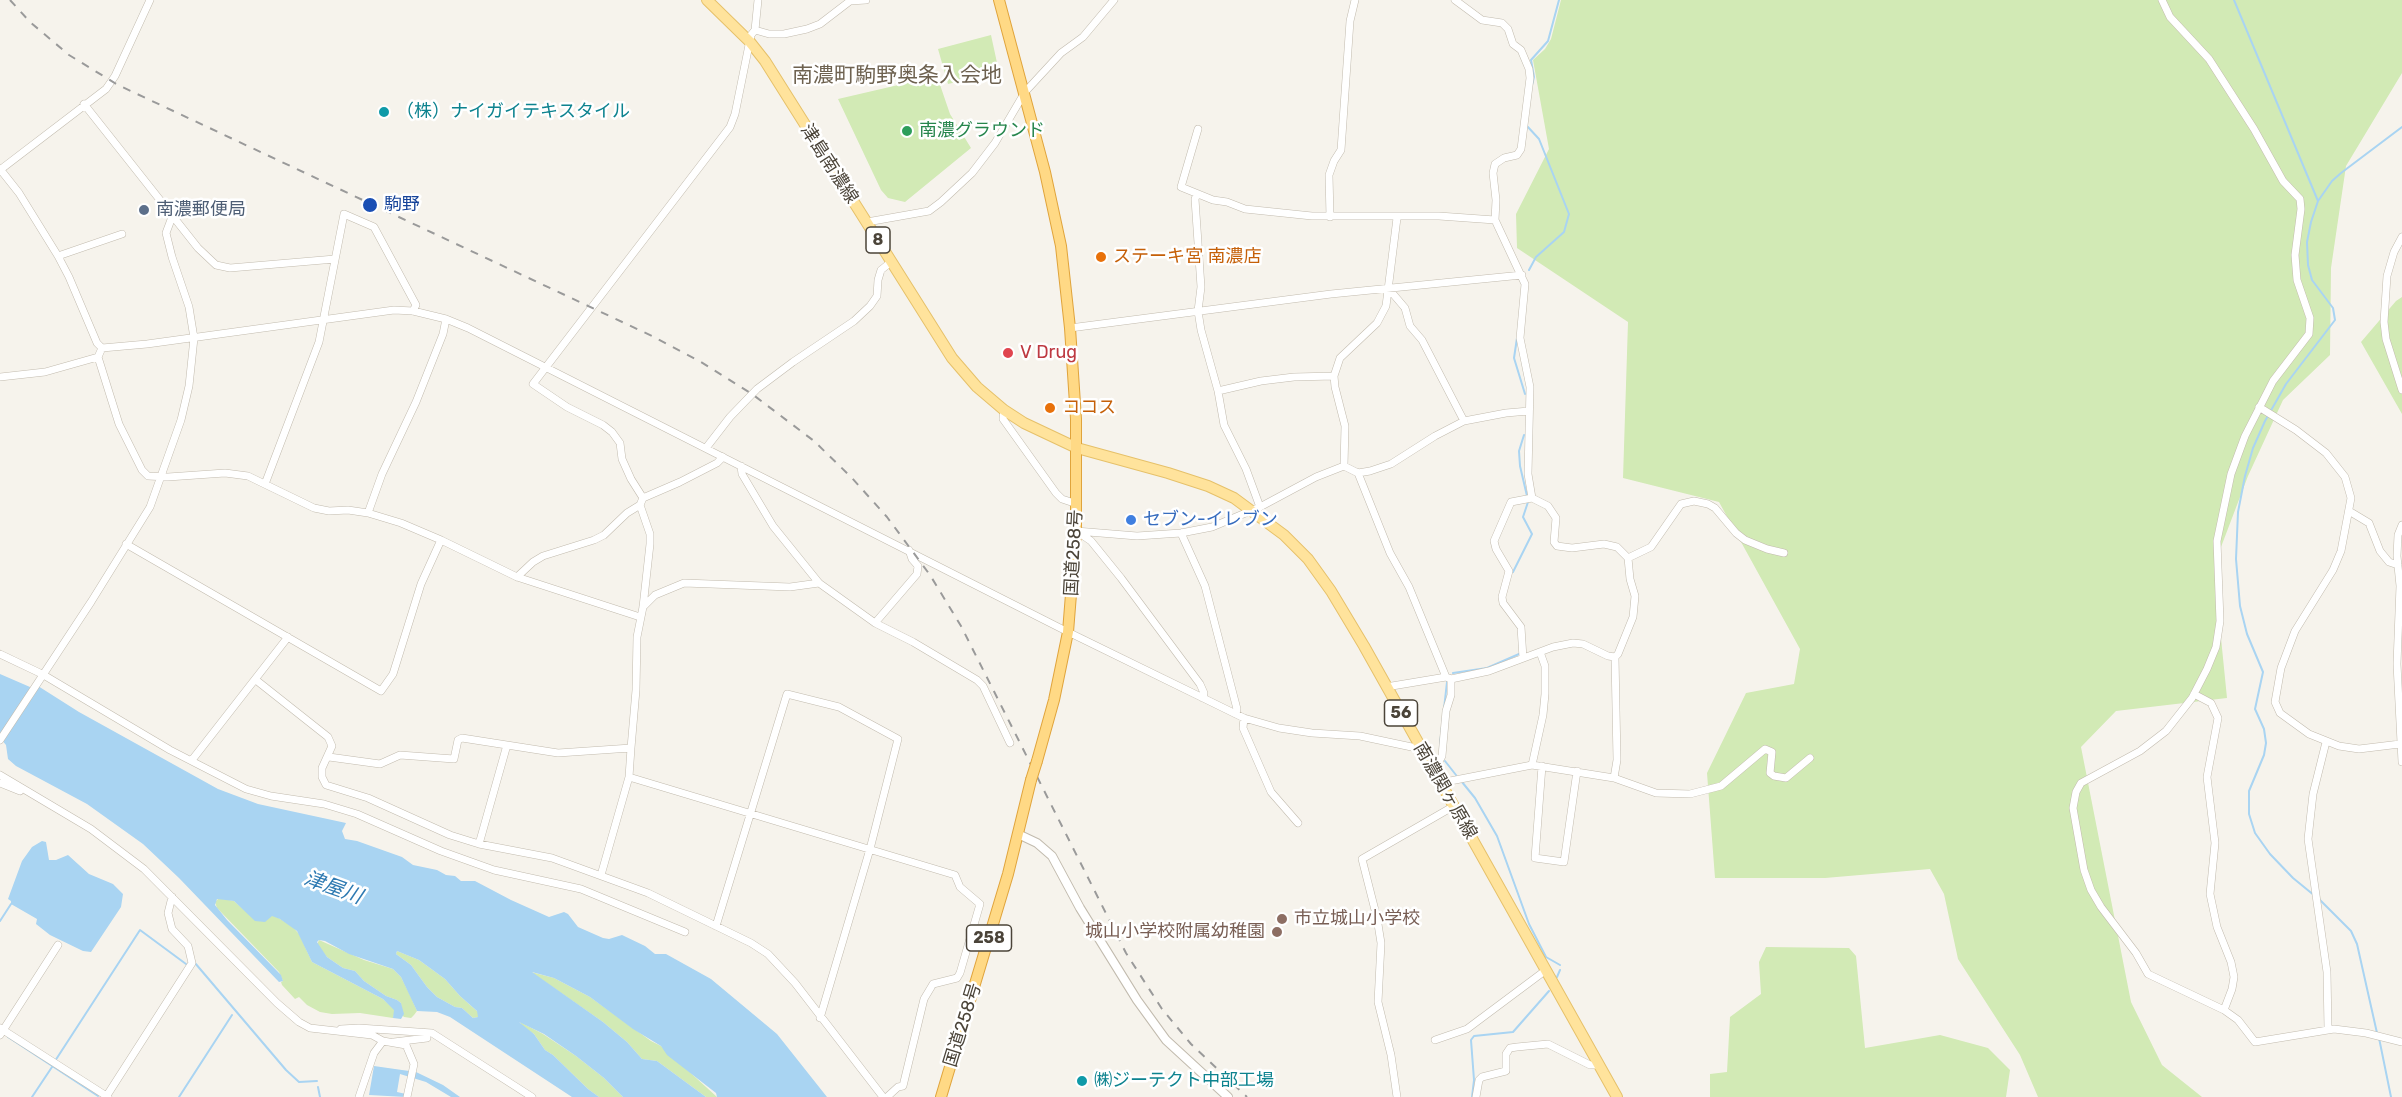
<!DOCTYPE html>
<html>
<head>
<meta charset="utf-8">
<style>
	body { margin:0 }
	canvas { display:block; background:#f6f3ec }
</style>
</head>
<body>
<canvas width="2402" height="1097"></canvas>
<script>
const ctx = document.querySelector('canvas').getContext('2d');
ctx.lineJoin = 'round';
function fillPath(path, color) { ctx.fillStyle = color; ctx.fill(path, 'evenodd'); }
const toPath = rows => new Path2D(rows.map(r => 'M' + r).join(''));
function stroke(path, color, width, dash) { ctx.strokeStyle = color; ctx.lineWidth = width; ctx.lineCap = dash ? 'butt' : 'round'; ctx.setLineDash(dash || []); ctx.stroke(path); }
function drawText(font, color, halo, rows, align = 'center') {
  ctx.font = font + ' Rubik,"Noto Sans JP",sans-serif'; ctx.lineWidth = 5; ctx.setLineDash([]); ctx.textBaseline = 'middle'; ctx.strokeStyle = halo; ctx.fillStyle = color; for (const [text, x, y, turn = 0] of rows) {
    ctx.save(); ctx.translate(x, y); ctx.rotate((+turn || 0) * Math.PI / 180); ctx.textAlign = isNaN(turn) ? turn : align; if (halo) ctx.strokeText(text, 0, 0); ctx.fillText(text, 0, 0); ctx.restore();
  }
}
const green = toPath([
	[1561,0,2402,0,2402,73,2346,166,2331,268,2330,355,2283,400,2248,476,2221,547,2220,628,2227,698,2116,711,2081,747,2131,1002,2162,1065,2202,1097,2038,1097,2020,1055,1958,959,1944,894,1930,869,1825,878,1715,878,1707,773,1746,693,1794,684,1800,649,1719,502,1623,478,1628,322,1517,248,1516,214,1549,149,1533,60,1545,49,1551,39],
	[991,35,999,72,948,84,938,49],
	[937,76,950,114,971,148,905,202,888,198,881,190,838,99],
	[2402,297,2402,414,2361,342,2396,301],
	[219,898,234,901,244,910,275,916,292,926,299,934,312,962,383,999,395,1010,393,1018,360,1013,332,1014,320,1012,307,1005,299,997,295,999,282,985,281,982,283,981,279,972,217,908,215,902],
	[319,940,364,960,393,969,401,977,409,993,417,1011,414,1015,411,1018,404,1017,402,1015,401,1003,397,1000,386,996,364,981,355,971,343,968,327,957,317,945],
	[1766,947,1849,948,1856,956,1865,1048,1940,1035,1988,1048,2010,1070,2006,1097,1710,1097,1710,1074,1727,1072,1730,1017,1761,994,1759,962],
	[397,951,419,960,445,979,460,996,478,1012,478,1017,473,1018,462,1008,455,1007,437,997,427,987,411,965,396,954],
	[531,972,554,978,590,997,651,1041,661,1046,717,1097,706,1097,657,1061,642,1059,627,1042,603,1022],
	[520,1022,543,1034,576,1056,604,1078,623,1097,599,1097,588,1089,553,1055,545,1050,534,1034,522,1026]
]);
const water = toPath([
	[0,674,30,687,38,686,79,712,218,789,258,804,346,823,342,831,345,839,357,841,402,857,413,865,437,870,446,875,455,876,461,881,475,881,511,900,549,917,564,912,568,914,578,927,603,938,609,939,622,935,645,946,655,954,666,954,711,979,777,1034,827,1097,717,1097,716,1093,667,1055,661,1046,633,1029,590,997,554,978,532,972,603,1022,627,1042,642,1059,657,1061,706,1097,623,1097,604,1078,576,1056,544,1034,519,1022,534,1034,545,1050,553,1055,588,1089,599,1097,572,1097,450,1017,437,1012,417,1011,401,977,393,969,349,954,325,941,319,940,317,942,327,957,343,968,355,971,364,981,386,996,397,1000,401,1003,404,1014,401,1019,393,1018,394,1010,383,999,312,962,297,931,280,919,272,916,265,922,255,921,234,901,217,899,215,905,227,920,281,975,283,981,279,982,179,878,143,844,87,804,16,766,8,759,6,745,0,738],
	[397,951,419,960,445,979,460,996,477,1011,478,1017,473,1018,462,1008,455,1007,437,997,427,987,411,965,396,954],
	[42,841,46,842,49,860,56,860,68,855,89,874,113,884,123,894,121,907,91,952,83,951,50,935,36,924,37,919,11,904,11,901,8,899,22,861,32,847],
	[374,1066,416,1072,443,1085,460,1097,451,1097,426,1082,400,1074,397,1092,406,1094,406,1097,369,1095]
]);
const stream = toPath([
	[2234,0,2318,201],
	[1532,85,1534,77,1531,60,1548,41,1559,0],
	[1527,126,1539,139,1569,214,1564,232,1536,257,1529,270],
	[1517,338,1514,358,1525,394],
	[1524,435,1519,451,1520,466,1527,496],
	[1513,572,1532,534,1523,517,1528,502],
	[1453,673,1487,668,1519,654],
	[1440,744,1447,682],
	[1445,761,1456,775],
	[1462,782,1475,798,1497,836,1529,924,1546,957,1560,965],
	[2315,896,2293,878,2270,854,2255,833,2249,814,2249,791,2264,755,2266,743,2264,729,2255,709,2263,672,2247,634,2240,606,2236,559,2238,512,2245,476,2253,448,2265,421,2286,384,2335,320,2333,308,2312,280,2308,265,2307,242,2311,222,2318,201,2332,181,2341,173,2402,127],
	[2319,899,2351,931,2357,944,2377,1033],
	[0,921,11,904],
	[195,963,286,1070,299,1082,317,1081],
	[1557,977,1560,970],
	[8,1037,98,1096],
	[2379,1038,2391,1097],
	[55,1061,140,930,186,964],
	[318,1087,320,1097],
	[32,1097,52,1067],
	[179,1097,232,1015],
	[1472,1097,1474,1080,1471,1040,1474,1036,1513,1032,1549,991]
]);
const minor = toPath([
	[1455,0,1482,20,1502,23,1508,29,1513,44,1521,50,1529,69,1530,78,1521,149,1517,155,1504,158,1495,164,1493,173,1496,200,1495,220,1525,284,1520,338,1530,387,1528,474,1532,498,1548,506,1556,518,1554,542,1557,546,1572,548,1604,544,1617,547,1628,558,1630,579,1635,596,1633,617,1618,654,1615,657,1617,760,1614,778],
	[2162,0,2170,17,2209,59,2254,129,2283,181,2300,199,2301,209,2295,255,2297,280,2310,318,2309,334,2273,381,2245,436,2231,474,2217,541,2220,621,2216,647,2207,669,2192,698,2166,731,2140,751,2081,783,2076,792,2073,808,2084,870,2091,890,2101,907,2136,953,2148,974,2224,1010,2238,1020,2255,1042,2334,1029,2366,1033,2402,1042],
	[755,30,769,34,784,34,807,29,820,24,850,1,866,0],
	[84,104,198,248,216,265,230,268,335,259],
	[1198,129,1181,187,1213,200,1227,202,1245,209,1312,216,1439,216,1495,220],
	[0,169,19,193,58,256,69,277,97,343,102,348,147,344,394,310,413,311,446,319,468,328,1068,632,1244,718,1279,728,1312,733,1360,736,1421,749],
	[0,170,106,89,115,76,150,0],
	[1197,194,1195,199,1201,287,1198,311,1201,330,1218,391,1224,425,1246,469,1260,507],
	[1330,217,1329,175,1334,161,1341,150,1350,21,1355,0],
	[1397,218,1386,306,1377,323,1340,358,1334,376,1335,387,1345,426,1344,466,1358,473,1370,471,1391,464,1435,436,1464,421,1506,413,1529,411],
	[867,222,929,211,941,202,972,173,995,143,1025,92,1061,53,1083,37,1114,0],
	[2402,237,2394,252,2387,276,2384,322,2386,339,2402,390],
	[58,256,122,234],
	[1388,288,1405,308,1410,326,1422,340,1464,421],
	[1070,328,1331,294,1522,275],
	[102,348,98,357,119,424,142,470,148,476,168,477,225,473,248,476,314,508,329,511,348,510,368,513,401,523,441,540,517,577,640,617],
	[0,377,45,372,98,357],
	[1218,391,1261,381,1294,377,1334,376],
	[2259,407,2296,430,2326,453,2345,477,2351,498,2341,551,2333,570,2295,631,2281,668,2275,702,2280,713,2309,734,2339,746,2359,749,2400,744],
	[1004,410,1003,419,1056,493,1062,499,1077,504],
	[706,448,730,417,757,389,793,362,854,321,870,306,877,296,878,280,881,270,891,262],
	[741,466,742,474,773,526,819,583,875,623,913,642,977,680,983,686,1010,743],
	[1358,473,1390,553,1409,587,1446,677,1451,679,1451,695,1446,711,1442,756,1437,765,1431,768],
	[265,484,319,342,344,214,374,227,416,305,413,311],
	[643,498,631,479,622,459,620,443,612,432,603,425,567,407,533,384,730,127,735,114,751,35,755,30,758,0],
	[2349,511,2369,523,2380,551,2389,562,2398,565],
	[368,513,382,474,416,402,443,334,446,319],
	[2402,525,2398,535,2397,556,2400,586,2397,664,2402,762],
	[1076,531,1137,536,1181,533,1212,527,1260,507,1316,477,1344,466],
	[1078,532,1091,541,1121,578,1200,684,1204,693,1203,698],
	[1181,533,1205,586,1237,709,1236,714],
	[126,544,381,691,393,674,421,584,441,540],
	[1628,558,1651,547,1681,504,1694,501,1708,504,1715,508,1736,533,1745,540,1767,549,1784,553],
	[517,577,533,562,543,556,594,540,604,535,627,513,640,505,643,498,680,482,717,463,723,457],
	[643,607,655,595,684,583,790,587,819,583],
	[875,623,917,574,918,566,912,559,909,550],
	[0,654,42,674,170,750,246,789,271,796,324,804,357,814,441,851,494,870,581,889,685,932],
	[1523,658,1521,627,1503,603,1502,597,1509,571,1496,549,1494,541,1511,502,1532,498],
	[1451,679,1489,671,1553,647,1573,643,1583,644,1608,656,1615,657],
	[256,680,328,737,332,746,322,768,322,777,326,785,368,798,450,835,479,844,552,858,648,893,751,943,768,954,795,983,883,1097],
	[1386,687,1446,677],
	[2194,694,2211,703,2218,718,2207,777,2215,843,2210,894,2217,927,2231,962,2234,977,2232,989,2224,1010],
	[1244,718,1243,728,1271,792,1298,823],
	[0,740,91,602,150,507,181,420,189,386,194,338,189,307,172,257,166,233,172,217],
	[2326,742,2313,794,2308,839,2327,972,2328,1029],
	[631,748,636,690,637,637,643,607,650,544,650,534,640,505],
	[329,757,380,764,400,755,454,759,458,740,462,738,558,753,631,748,629,777,601,875],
	[192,760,288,637],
	[1532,765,1543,715,1545,694,1545,666,1540,652],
	[1542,766,1535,858,1564,862,1577,771],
	[0,775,91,829,144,869,277,1003,299,1022,310,1028,372,1035,383,1041,406,1045,414,1064,407,1097],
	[629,777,955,875,960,887,980,904,960,973,957,978,933,984,924,999,903,1086,898,1087,887,1097],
	[0,783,20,791],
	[1440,783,1532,765,1614,778,1656,793,1690,794,1721,786,1765,749,1772,752,1770,773,1774,776,1786,778,1810,758],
	[479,844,507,745],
	[716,926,787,694,839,707,898,739,870,849,820,1018],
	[0,1028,108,1097],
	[341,1029,359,1028,432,1033,532,1097],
	[0,1035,58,945],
	[1435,1040,1467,1029,1546,970],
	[394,1042,427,1038],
	[106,1097,192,963,188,946,172,929,168,913,172,897],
	[359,1097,374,1053,383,1041],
	[1397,1097,1391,1055,1378,1002,1381,943,1377,918,1362,859,1454,806],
	[1476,1097,1479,1080,1482,1077,1506,1071,1506,1054,1510,1048,1517,1047,1548,1044,1590,1065,1599,1065]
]);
const tertiary = toPath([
	[1018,834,1037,843,1052,856,1080,908,1137,1000,1166,1040,1228,1097]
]);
const primary = toPath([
	[707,0,750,42,765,61,952,358,977,387,1004,410,1024,423,1077,448,1168,473,1208,486,1234,498,1284,535,1308,559,1331,591,1364,646,1617,1097]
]);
const trunk = toPath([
	[999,0,1045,172,1061,246,1070,328,1076,419,1076,531,1068,632,1054,700,1037,761],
	[941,1097,1008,874,1031,780]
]);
const rail = toPath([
	[10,0,30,22,69,55,118,85,652,336,701,362,752,394,814,441,852,478,887,517,930,575,961,626,1126,953,1162,1009,1191,1044,1247,1097]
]);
const trunkBridge = toPath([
	[1031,780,1037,761]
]);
const markers = [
	[384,112,6,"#0f9aa8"],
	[907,131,6,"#2e9e5b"],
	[370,205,8,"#1a4fb4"],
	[144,210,6,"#5c6f8a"],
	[1101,257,6,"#e8710a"],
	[1008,353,6,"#e0444e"],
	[1050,408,6,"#e8710a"],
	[1131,520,6,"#3f7fe0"],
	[1282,919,6,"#8d6e63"],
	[1277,932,6,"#8d6e63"],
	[1082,1081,6,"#0f9aa8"]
];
const shields = [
	[878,240,24],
	[1401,713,33],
	[989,938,45]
];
const shieldNames = [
	["8",878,240],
	["56",1401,713],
	["258",989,938]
];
const cultureNames = [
	["（株）ナイガイテキスタイル",396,112],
	["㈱ジーテクト中部工場",1094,1081]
];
const leisureNames = [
	["南濃グラウンド",919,131]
];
const streetNames = [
	["津島南濃線",829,164,57],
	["国道258号",1074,553,-87],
	["南濃関ヶ原線",1445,791,60],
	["国道258号",963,1025,-73]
];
const transitNames = [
	["駒野",384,205]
];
const serviceNames = [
	["南濃郵便局",156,210]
];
const foodNames = [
	["ステーキ宮 南濃店",1113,257],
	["ココス",1062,408]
];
const healthNames = [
	["V Drug",1020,353]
];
const shopNames = [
	["セブン-イレブン",1143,520]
];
const educationNames = [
	["市立城山小学校",1294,919],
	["城山小学校附属幼稚園",1265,932,"right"]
];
const waterNames = [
	["津屋川",333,888,20]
];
const quarterNames = [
	["南濃町駒野奥条入会地",897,76]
];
fillPath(green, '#d2eab5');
fillPath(water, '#a9d4f2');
stroke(stream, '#a9d4f2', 2);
stroke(minor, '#c2bbae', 8);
stroke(tertiary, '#c2bbae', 10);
stroke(primary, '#e6c16a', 12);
stroke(trunk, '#e0a43c', 12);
stroke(minor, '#fff', 7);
stroke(tertiary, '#fff', 8);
stroke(primary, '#ffe39c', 10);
stroke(trunk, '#ffd985', 10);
stroke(rail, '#9a9a9a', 2, [8, 8]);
stroke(trunkBridge, '#e0a43c', 12, []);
stroke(trunkBridge, '#ffd985', 10);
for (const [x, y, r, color] of markers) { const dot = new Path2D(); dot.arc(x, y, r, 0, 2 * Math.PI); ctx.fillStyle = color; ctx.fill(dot); stroke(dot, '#fff', 2); }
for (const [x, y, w] of shields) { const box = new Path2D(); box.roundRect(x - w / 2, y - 13, w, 26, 4.5); ctx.fillStyle = '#fff'; ctx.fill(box); stroke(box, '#4b4439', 1.5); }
drawText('bold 16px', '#4b4439', null, shieldNames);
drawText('18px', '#0d838f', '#fff', cultureNames, 'left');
drawText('18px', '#27864d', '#fff', leisureNames, 'left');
drawText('18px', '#4b4439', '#fff', streetNames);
drawText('18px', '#164399', '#fff', transitNames, 'left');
drawText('18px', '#4e5e75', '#fff', serviceNames, 'left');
drawText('18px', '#c56008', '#fff', foodNames, 'left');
drawText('18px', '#be3a42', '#fff', healthNames, 'left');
drawText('18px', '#366cbe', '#fff', shopNames, 'left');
drawText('18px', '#785e54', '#fff', educationNames, 'left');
drawText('italic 20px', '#2e7ab2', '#fff', waterNames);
drawText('21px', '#6e6250', '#fff', quarterNames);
</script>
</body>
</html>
